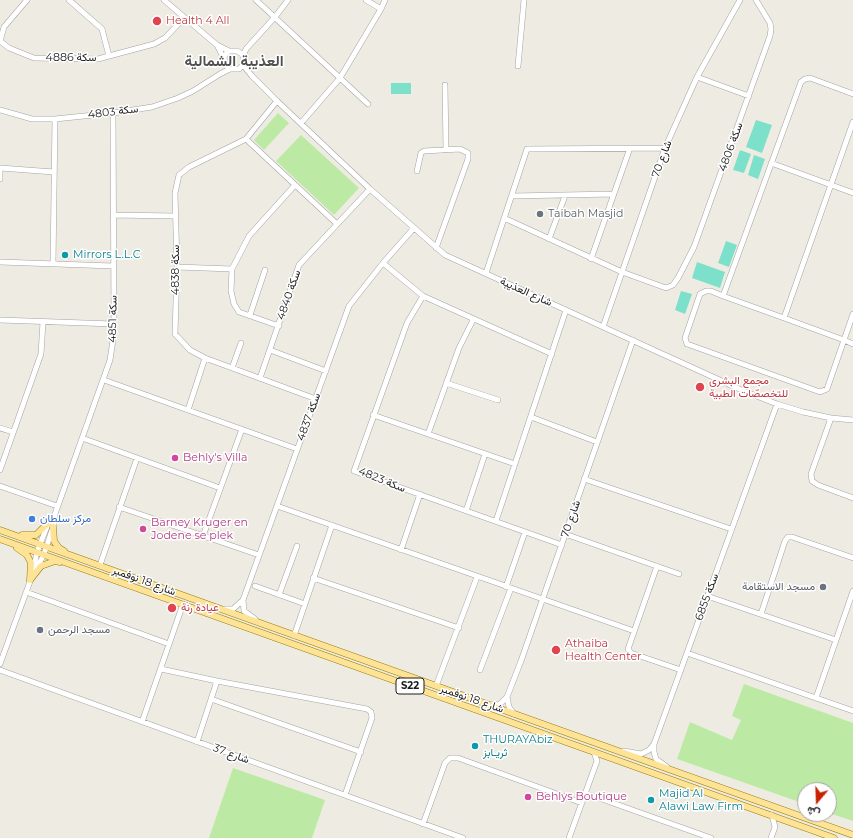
<!DOCTYPE html>
<html>
<head>
<meta charset="utf-8">
<style>
	body { margin:0 }
	#map { position:relative; width:853px; height:838px; overflow:hidden; background:#eeece2; font-family:Montserrat,Vazirmatn,sans-serif }
	canvas { display:block }
	.north { position:absolute; left:797px; top:782px; width:40px; height:40px; box-sizing:border-box; background:#fff; border:1px solid #a4a4a4; border-radius:50%; rotate:199deg; font-size:11px; font-weight:700; line-height:16px; text-align:center; color:#1c1c1c }
	.north::after { content:''; display:block; margin:auto; width:14px; height:18px; background:#c82200; clip-path:polygon(50% 0,100% 100%,50% 72%,0 100%) }
</style>
</head>
<body>
<div id="map">
<canvas width="853" height="838"></canvas>
<div class="north">ش</div>
</div>
<script>
const ctx = document.querySelector('canvas').getContext('2d');
ctx.lineJoin = 'round';
function fillPath(path, color) { ctx.fillStyle = color; ctx.fill(path, 'evenodd'); }
const toPath = rows => new Path2D(rows.map(r => 'M' + r).join(''));
function stroke(path, color, width, dash) { ctx.strokeStyle = color; ctx.lineWidth = width; ctx.lineCap = dash ? 'butt' : 'round'; ctx.setLineDash(dash || []); ctx.stroke(path); }
function drawText(font, color, halo, rows, align = 'center') {
  ctx.font = font + ' Montserrat,Vazirmatn,sans-serif'; ctx.lineWidth = 3; ctx.setLineDash([]); ctx.textBaseline = 'middle'; ctx.strokeStyle = halo; ctx.fillStyle = color; for (const [text, x, y, turn = 0] of rows) {
    ctx.save(); ctx.translate(x, y); ctx.rotate((+turn || 0) * Math.PI / 180); ctx.textAlign = isNaN(turn) ? turn : align; if (halo) ctx.strokeText(text, 0, 0); ctx.fillText(text, 0, 0); ctx.restore();
  }
}
const grass = toPath([
	[278,113,289,123,264,150,254,140],
	[301,135,359,188,334,215,276,161],
	[744,684,853,723,853,821,829,813,829,790,805,790,805,804,677,759,690,722,732,740,741,720,732,716],
	[233,768,325,800,312,838,209,838]
]);
const pitch = toPath([
	[391,83,411,83,411,94,391,94],
	[756,120,772,125,762,153,746,147],
	[740,150,751,154,744,173,733,170],
	[754,155,765,159,758,179,748,175],
	[726,241,737,245,729,267,718,263],
	[697,262,725,272,720,288,692,278],
	[681,291,692,294,685,314,675,310]
]);
const minor = toPath([
	[27,0,4,27,0,41,9,48,34,58,98,59,109,56,154,44,165,38,184,18],
	[69,0,102,29,109,56],
	[164,0,217,45,229,51],
	[256,0,368,104],
	[366,0,381,9],
	[217,45,224,59],
	[243,56,246,49,275,17,288,0],
	[243,65,252,76,277,101,370,189,445,255,746,392,777,404,803,412,831,418,853,420],
	[518,66,524,0],
	[697,77,749,96],
	[445,85,446,150],
	[277,101,246,139,189,167,179,175,175,193,177,267,175,334,190,350,205,358,316,399],
	[0,110,32,119,55,119,113,113,152,107,178,98,193,91,220,74,230,69,239,69,243,65,244,59,242,54,237,51,229,51,224,56,225,65,230,69],
	[301,123,340,78,381,9,385,0],
	[246,139,337,224],
	[771,163,853,193],
	[0,168,54,172],
	[417,171,421,153,424,151,460,149,468,153,468,159,436,248],
	[0,179,0,169],
	[512,196,614,194],
	[113,215,175,216],
	[504,218,622,272,666,288,673,285,678,278,694,247,770,36,771,29,770,23,756,0],
	[549,239,565,196],
	[591,259,630,148],
	[0,262,113,266],
	[383,263,423,296,552,354],
	[53,264,55,119],
	[177,267,232,269],
	[486,273,527,149,665,148],
	[423,296,407,323,354,471,562,545],
	[723,296,801,82,805,79,810,78,853,94],
	[853,314,844,340,827,389,820,392,690,345,687,344,685,338,700,294,706,291,711,291,723,296,784,318,844,340,853,344],
	[250,315,265,270],
	[784,318,853,122],
	[0,320,114,324],
	[279,326,239,312,234,304,231,291,232,269,249,236,295,185],
	[603,327,665,148,697,77,740,0],
	[270,350,326,371],
	[232,368,241,343],
	[260,378,299,265,370,189],
	[104,380,297,449],
	[446,383,498,400],
	[188,410,205,358],
	[373,415,515,464],
	[531,417,597,442],
	[831,418,811,474,812,481,818,485,853,498],
	[0,428,13,432],
	[428,434,459,348,473,320],
	[82,438,220,488],
	[0,470,41,354,43,322],
	[584,479,731,529],
	[0,486,57,506],
	[277,506,634,631],
	[119,507,259,555],
	[466,511,485,454],
	[496,521,566,310],
	[565,534,679,574],
	[203,536,242,429],
	[401,550,420,494],
	[100,565,137,458],
	[657,566,628,649,631,653,681,670],
	[36,570,44,554,53,527,55,514,110,360,113,340,114,324,113,113],
	[313,578,459,628],
	[255,586,305,604],
	[506,587,525,532],
	[26,592,169,644],
	[279,595,297,546],
	[707,596,836,640],
	[243,600,244,611,255,619],
	[224,609,233,609,243,600,349,306,383,263,414,228],
	[761,614,785,541,788,537,792,537,853,558],
	[294,636,332,525],
	[687,653,853,711],
	[0,664,32,576,37,552,48,524],
	[161,669,217,681,367,709,371,712,372,718,345,795],
	[0,670,463,838],
	[480,670,511,588],
	[436,686,477,577],
	[507,697,509,707,514,714],
	[816,698,853,591],
	[211,699,361,752],
	[493,704,499,705,507,697,521,661,633,340],
	[142,722,183,604],
	[197,742,217,681],
	[654,744,654,752,656,759,667,767],
	[624,751,641,754,649,750,654,744,777,404],
	[585,793,711,838],
	[423,824,445,763,450,758,458,758,582,803],
	[569,838,597,761,594,752],
	[771,838,775,827,772,815]
]);
const major = toPath([
	[53,527,54,541,59,548,64,551],
	[0,530,853,835],
	[22,535,36,535,49,522],
	[0,539,834,838],
	[17,548,27,555,31,563,30,580],
	[30,580,41,566,55,561,60,562]
]);
const markers = [
	[157,21,5,"#e0444e"],
	[540,214,4,"#6b7280"],
	[65,255,4,"#0f9aa8"],
	[700,387,5,"#e0444e"],
	[175,458,4,"#d1479c"],
	[32,519,4,"#3f7fe0"],
	[143,529,4,"#d1479c"],
	[823,587,4,"#6b7280"],
	[172,608,5,"#e0444e"],
	[40,630,4,"#6b7280"],
	[556,650,5,"#e0444e"],
	[475,746,4,"#0f9aa8"],
	[528,797,4,"#d1479c"],
	[651,800,4,"#0f9aa8"]
];
const shields = [
	[410,686,28]
];
const shieldNames = [
	["S22",410,686]
];
const healthNames = [
	["Health 4 All",166,21],
	["مجمع البشرى",709,381],
	["للتخصصّات الطبية",709,394],
	["عيادة رنة",181,608],
	["Athaiba",565,644],
	["Health Center",565,657]
];
const streetNames = [
	["سكة 4886",71,58],
	["سكة 4803",113,112,-7],
	["سكة 4806",731,147,-70],
	["شارع 70",662,159,-70],
	["سكة 4838",176,270,-90],
	["شارع العذيبة",526,292,24],
	["سكة 4840",289,295,-71],
	["سكة 4851",113,319,-89],
	["سكة 4837",309,417,-70],
	["سكة 4823",382,480,22],
	["شارع 70",571,519,-71],
	["شارع 18 نوفمبر",144,581,20],
	["سكة 6855",707,597,-70],
	["شارع 18 نوفمبر",472,699,19],
	["شارع 37",231,754,20]
];
const worshipNames = [
	["Taibah Masjid",548,214],
	["مسجد الاستقامة",815,587,"right"],
	["مسجد الرحمن",48,630]
];
const cultureNames = [
	["Mirrors L.L.C",73,255],
	["THURAYAbiz",483,740],
	["ثريـابز",483,753],
	["Majid Al",659,794],
	["Alawi Law Firm",659,807]
];
const hotelNames = [
	["Behly's Villa",183,458],
	["Barney Kruger en",151,523],
	["Jodene se plek",151,536],
	["Behlys Boutique",536,797]
];
const shopNames = [
	["مركز سلطان",40,519]
];
const districtNames = [
	["العذيبة الشمالية",234,62]
];
fillPath(grass, '#bceaa5');
fillPath(pitch, '#7de0ca');
stroke(minor, '#a3a3a3', 6);
stroke(major, '#947c00', 7);
stroke(minor, '#fff', 5);
stroke(major, '#fee397', 6);
for (const [x, y, r, color] of markers) { const dot = new Path2D(); dot.arc(x, y, r, 0, 2 * Math.PI); ctx.fillStyle = color; ctx.fill(dot); stroke(dot, '#fff', 1.5); }
for (const [x, y, w] of shields) { const box = new Path2D(); box.roundRect(x - w / 2, y - 8, w, 16, 3); ctx.fillStyle = '#fff'; ctx.fill(box); stroke(box, '#1c1c1c', 1); }
drawText('bold 10px', '#1c1c1c', null, shieldNames);
drawText('11px', '#be3a42', '#fff', healthNames, 'left');
drawText('11px', '#1c1c1c', '#fff', streetNames);
drawText('11px', '#5b616d', '#fff', worshipNames, 'left');
drawText('11px', '#0d838f', '#fff', cultureNames, 'left');
drawText('11px', '#b23c85', '#fff', hotelNames, 'left');
drawText('11px', '#366cbe', '#fff', shopNames, 'left');
drawText('bold 15px', '#4f4f4f', '#fff', districtNames);
</script>
</body>
</html>
